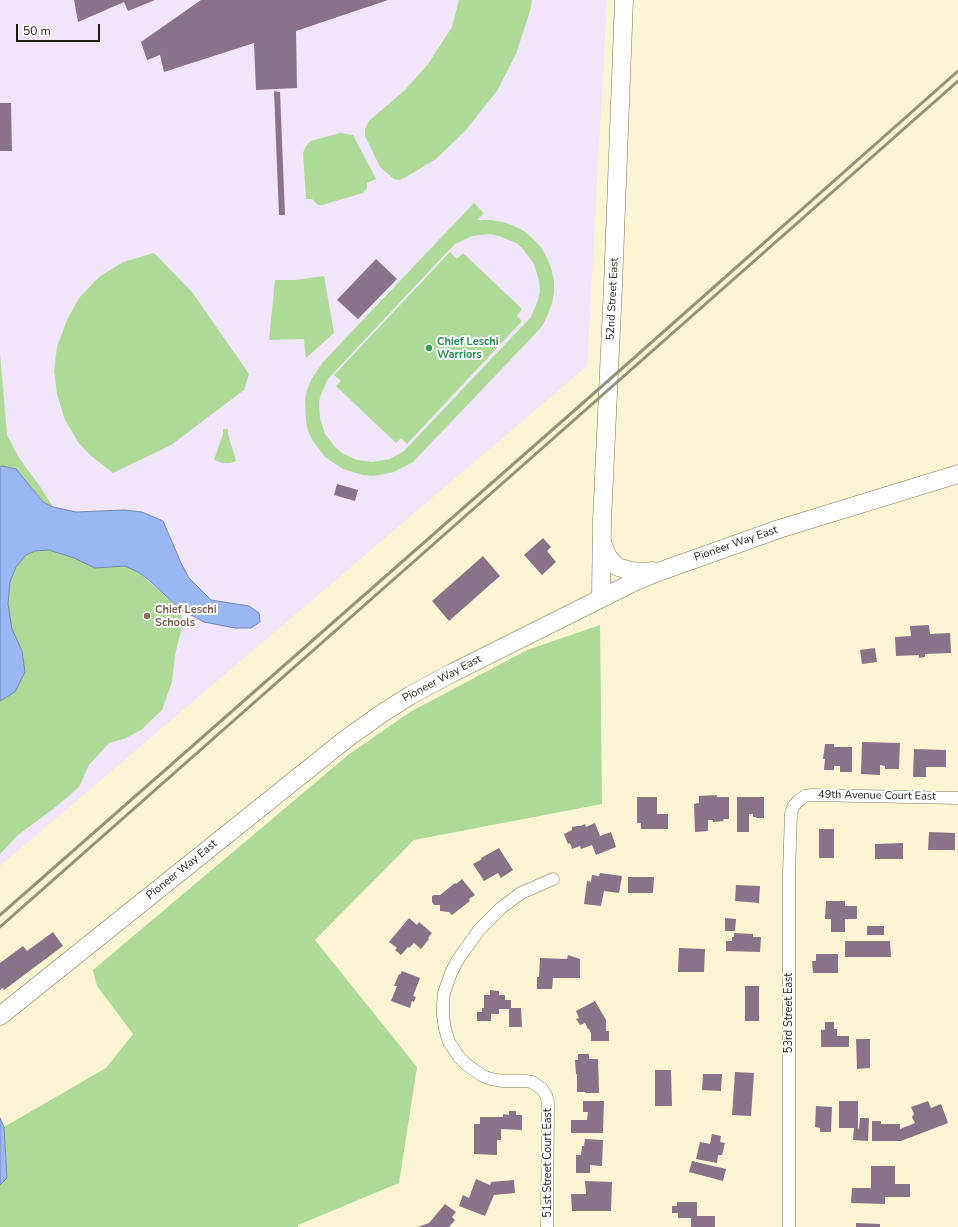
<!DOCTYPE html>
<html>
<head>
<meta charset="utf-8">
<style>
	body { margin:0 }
	#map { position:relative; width:958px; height:1227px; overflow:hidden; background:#fbf5d4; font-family:"Nunito Sans",sans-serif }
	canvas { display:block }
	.scale { position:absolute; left:16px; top:24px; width:84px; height:18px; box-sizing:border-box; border:2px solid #1d1b0f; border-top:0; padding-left:5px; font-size:12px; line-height:14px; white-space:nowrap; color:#1d1b0f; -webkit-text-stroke:3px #fff; paint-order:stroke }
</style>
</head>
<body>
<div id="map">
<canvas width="958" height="1227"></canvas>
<div class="scale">50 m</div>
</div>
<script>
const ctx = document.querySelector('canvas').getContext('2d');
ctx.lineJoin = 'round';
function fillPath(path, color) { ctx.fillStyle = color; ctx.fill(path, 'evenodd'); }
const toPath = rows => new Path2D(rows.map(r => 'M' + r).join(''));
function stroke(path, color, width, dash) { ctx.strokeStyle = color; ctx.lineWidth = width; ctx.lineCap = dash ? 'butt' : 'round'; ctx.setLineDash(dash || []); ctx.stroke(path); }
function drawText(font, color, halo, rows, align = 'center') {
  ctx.font = font + ' "Nunito Sans",sans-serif'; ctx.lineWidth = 4; ctx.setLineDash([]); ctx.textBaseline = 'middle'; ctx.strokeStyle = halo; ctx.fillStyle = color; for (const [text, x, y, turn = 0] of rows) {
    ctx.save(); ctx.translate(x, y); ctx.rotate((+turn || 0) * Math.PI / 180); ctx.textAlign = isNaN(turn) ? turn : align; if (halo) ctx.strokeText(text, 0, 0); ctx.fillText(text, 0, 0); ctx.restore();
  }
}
const education = toPath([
	[0,0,607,0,587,366,0,866]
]);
const green = toPath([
	[459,0,532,0,530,11,516,54,497,91,465,131,436,159,406,177,400,180,394,179,380,167,365,136,365,129,369,121,405,90,428,64,452,27],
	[340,133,353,135,376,179,367,183,367,188,363,193,322,205,318,205,312,199,306,199,303,153,306,146,311,141],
	[474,203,484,213,477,220,491,220,503,222,514,226,524,231,533,239,541,247,547,258,551,268,554,280,554,292,552,303,548,314,543,325,535,334,413,462,394,472,374,476,363,475,343,469,325,457,313,441,308,431,306,421,305,400,307,390,311,380,323,362],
	[490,234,499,236,516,243,523,249,534,264,539,281,540,291,538,300,531,317,404,451,390,459,373,462,357,460,342,453,335,447,325,434,320,418,319,402,321,394,328,379,448,251,455,244,472,236],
	[450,252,457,259,463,253,522,309,517,316,522,321,407,444,401,438,396,443,336,386,341,381,334,375],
	[154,253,192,292,249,374,244,390,171,445,113,473,90,455,78,442,65,420,57,394,54,371,57,347,67,320,79,298,99,277,123,262],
	[324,276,334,333,306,358,304,339,269,340,275,280,295,280],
	[0,353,7,435,19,458,39,485,53,507,43,502,16,469,2,466,0,467],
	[223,429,228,429,228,434,236,461,230,463,223,463,214,460,223,434],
	[49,550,74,558,95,568,125,566,138,572,180,609,183,623,175,655,172,682,162,710,141,730,126,738,109,743,89,765,79,787,57,806,18,835,0,854,0,701,15,692,22,652,12,629,8,604,10,581,16,567,26,554,35,551],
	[600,625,602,804,414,840,315,940,417,1067,399,1183,298,1225,298,1227,0,1227,0,1185,7,1178,4,1127,106,1068,133,1034,97,986,93,970,348,755,410,712,527,650]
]);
const water = toPath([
	[2,466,16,469,43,502,53,507,76,512,124,510,142,512,163,521,181,563,189,578,211,600,249,606,259,613,260,622,251,628,235,628,204,622,180,609,149,580,138,572,125,566,95,568,74,558,49,550,35,551,26,555,16,567,10,582,8,604,12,629,22,651,25,672,15,692,0,701,0,467,2,466],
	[0,1118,4,1127,7,1178,0,1185,0,1118]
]);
const building = toPath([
	[74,0,155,0,128,11,124,2,78,22],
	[201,0,388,0,296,31,297,88,256,90,254,43,164,72,160,55,147,60,141,42],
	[274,91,280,92,285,215,279,215],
	[0,103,11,103,12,151,0,151],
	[376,259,397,279,358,319,337,300],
	[337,484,358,490,355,501,334,495],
	[543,538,551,547,547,551,556,562,542,575,524,555],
	[483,556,500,576,449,621,432,601],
	[929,625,930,634,950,633,951,653,925,654,925,657,919,658,919,655,896,656,895,637,911,636,910,626],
	[875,648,877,662,862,664,860,650],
	[862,742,900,743,899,769,885,769,885,766,880,765,880,775,861,774],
	[825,744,834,744,834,747,852,747,852,772,840,772,840,766,834,766,834,770,824,770,825,759,823,759],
	[914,749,946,750,946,767,926,767,926,777,913,777],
	[717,795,717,797,729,797,729,819,723,819,724,821,713,822,713,820,708,820,708,831,695,832,694,804,699,803,699,796],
	[637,797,657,797,657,814,668,814,668,829,641,829,641,823,637,823],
	[737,797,764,797,764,818,756,818,756,817,753,817,753,814,749,814,749,832,737,832],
	[595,823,600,836,611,832,616,847,596,855,592,845,581,849,580,846,572,849,570,843,568,844,564,834,572,830,572,827,577,826,580,826,585,824,586,827],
	[819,829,834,829,834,858,819,858],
	[929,832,955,833,955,850,928,850],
	[903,843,903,859,875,859,875,844],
	[499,848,513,870,501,878,498,873,484,881,473,864,482,859,481,858],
	[600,873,622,876,619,893,604,891,601,906,584,904,587,881,591,882,592,875,599,876],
	[628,877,654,877,653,893,628,893],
	[462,879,475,895,469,899,470,901,452,915,449,912,440,911,440,905,434,905,432,902,432,896,434,895,440,895,455,883,456,884],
	[736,885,760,886,759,903,735,901],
	[826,901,845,901,845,906,857,906,857,919,845,919,845,932,831,932,831,919,825,919],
	[409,918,417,925,419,922,432,933,428,938,429,939,421,949,414,943,409,948,408,947,401,955,395,950,397,948,389,942],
	[725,918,736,919,735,931,725,931],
	[867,926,884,926,884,935,867,935],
	[53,932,63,946,4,990,3,988,0,990,0,963,23,946,27,951],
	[734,933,753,934,753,937,761,937,760,952,726,951,726,941,732,941,732,937,734,937],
	[845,941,890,941,891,957,845,957],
	[679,948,705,949,704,972,678,972],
	[816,954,838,954,838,973,813,973,812,961,816,961],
	[568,955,580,959,580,978,553,978,552,989,537,989,537,977,539,977,540,958,567,959],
	[402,971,420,978,413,996,416,997,414,1002,412,1001,410,1008,391,1001,397,986,394,986,399,974,400,975],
	[745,986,759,986,759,1021,745,1021],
	[490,990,499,991,499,995,505,995,505,1000,511,1000,511,1008,521,1008,522,1027,509,1027,509,1009,499,1009,499,1014,491,1014,491,1021,477,1021,477,1012,482,1012,482,1008,484,1008,484,995,490,995],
	[595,1001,606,1020,606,1031,609,1031,609,1041,591,1041,591,1033,589,1029,588,1029,585,1023,580,1025,576,1019,579,1018,576,1011],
	[825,1022,834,1022,834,1029,837,1029,837,1036,849,1036,849,1047,821,1047,821,1030,825,1030],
	[856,1039,870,1039,870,1068,857,1069],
	[578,1054,589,1054,589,1059,598,1059,599,1093,585,1093,585,1092,577,1092,577,1074,576,1074,575,1060,578,1060],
	[655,1070,671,1070,672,1106,655,1106],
	[735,1072,754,1073,751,1116,732,1115],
	[703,1074,722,1074,721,1091,702,1090],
	[583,1101,604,1101,603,1133,571,1133,571,1120,587,1120,588,1112,583,1112],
	[839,1101,858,1101,858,1128,859,1129,860,1118,869,1118,868,1141,853,1140,854,1128,839,1128],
	[928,1101,931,1108,941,1104,948,1123,901,1141,872,1141,872,1121,881,1121,881,1124,900,1124,900,1129,915,1123,912,1117,914,1114,911,1107],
	[816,1106,832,1107,831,1132,820,1132,820,1128,815,1127],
	[509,1111,516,1111,516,1115,522,1115,522,1130,501,1129,501,1140,497,1140,497,1155,474,1154,474,1124,480,1124,480,1117,503,1117,503,1114,509,1115],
	[712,1134,721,1136,720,1142,725,1143,722,1155,718,1155,717,1163,696,1159,700,1142,710,1144],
	[585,1139,603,1140,602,1166,590,1165,590,1173,576,1173,576,1155,581,1155,582,1146,584,1146],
	[692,1161,726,1169,723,1181,689,1172],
	[871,1166,895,1166,895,1184,910,1184,910,1197,885,1197,885,1204,851,1203,852,1188,871,1188],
	[476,1179,490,1185,491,1182,514,1180,515,1193,494,1195,485,1216,459,1206,463,1195,469,1198],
	[585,1181,612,1182,611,1211,572,1211,571,1194,586,1194],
	[677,1202,697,1202,697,1216,715,1216,715,1227,691,1227,691,1218,678,1218,678,1213,672,1213,672,1206,677,1206],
	[445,1204,456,1212,452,1217,455,1220,449,1227,418,1227,429,1223],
	[856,1223,880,1224,880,1227,856,1227]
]);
const street = toPath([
	[547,1227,548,1102,546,1095,542,1089,532,1082,526,1081,503,1081,491,1079,483,1076,467,1065,459,1057,449,1042,445,1029,443,1015,443,1004,444,993,451,973,457,961,479,930,501,908,521,893,553,879],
	[789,1227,789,873,791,814,793,807,798,801,805,796,812,795,958,798]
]);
const secondary = toPath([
	[602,543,608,557,614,564,618,567,631,571,645,572,653,571],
	[601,597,602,521,613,286,624,0],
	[0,1016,346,739,381,714,411,695,452,673,636,581,661,571,779,529,958,474]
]);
const rail = toPath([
	[0,915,609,380,958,71],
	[0,927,958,81]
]);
const markers = [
	[429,348,4,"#2e9e5b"],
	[147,616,4,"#8d6e63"]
];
const streetNames = [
	["52nd Street East",613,299,-87],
	["Pioneer Way East",736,544,-19],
	["Pioneer Way East",442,679,-28],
	["49th Avenue Court East",877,796,1],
	["Pioneer Way East",182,870,-39],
	["53rd Street East",789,1013,-90],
	["51st Street Court East",548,1163,-90]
];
const leisureNames = [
	["Chief Leschi",437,342],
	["Warriors",437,355]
];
const educationNames = [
	["Chief Leschi",155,610],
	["Schools",155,623]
];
fillPath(education, '#f1e5f9');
fillPath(green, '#aeda97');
fillPath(water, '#99b7f5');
stroke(water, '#7488b0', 1);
fillPath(building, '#8a7289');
stroke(street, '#7b7658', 13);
stroke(secondary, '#7b7658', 19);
stroke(street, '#fff', 12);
stroke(secondary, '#fff', 18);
stroke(rail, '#96927a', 3);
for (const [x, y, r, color] of markers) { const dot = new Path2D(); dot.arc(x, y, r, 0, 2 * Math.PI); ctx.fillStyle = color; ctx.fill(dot); stroke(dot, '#fff', 1.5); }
drawText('11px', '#1d1b0f', '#fff', streetNames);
drawText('bold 11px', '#27864d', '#fff', leisureNames, 'left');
drawText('bold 11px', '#785e54', '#fff', educationNames, 'left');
</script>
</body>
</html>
